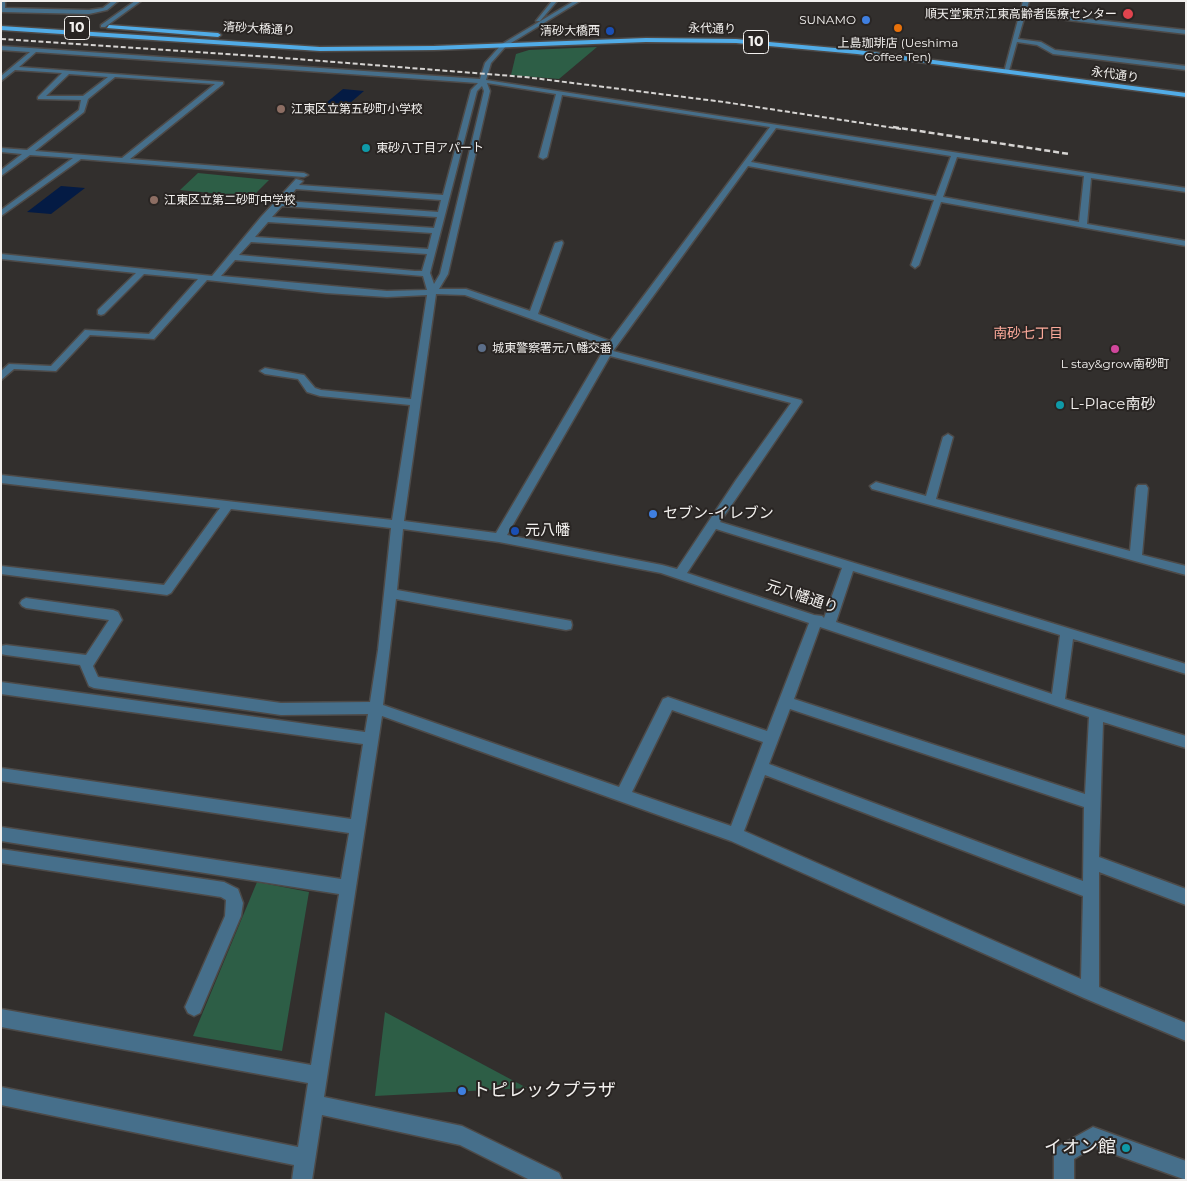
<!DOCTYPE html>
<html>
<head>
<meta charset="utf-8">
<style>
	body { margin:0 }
	#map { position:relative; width:1187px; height:1181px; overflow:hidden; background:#322f2d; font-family:Montserrat,sans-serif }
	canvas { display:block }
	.frame { position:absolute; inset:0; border:2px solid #f2f0ee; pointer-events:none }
</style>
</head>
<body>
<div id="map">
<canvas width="1187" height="1181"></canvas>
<div class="frame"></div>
</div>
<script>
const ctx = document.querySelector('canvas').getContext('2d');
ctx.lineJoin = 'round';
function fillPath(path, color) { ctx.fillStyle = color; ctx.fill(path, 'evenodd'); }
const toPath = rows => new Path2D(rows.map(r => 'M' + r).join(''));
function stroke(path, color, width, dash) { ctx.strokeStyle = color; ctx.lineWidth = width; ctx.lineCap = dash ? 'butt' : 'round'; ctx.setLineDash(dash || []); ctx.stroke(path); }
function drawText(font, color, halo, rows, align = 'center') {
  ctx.font = font + ' Montserrat,"Noto Sans JP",sans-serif'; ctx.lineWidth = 4; ctx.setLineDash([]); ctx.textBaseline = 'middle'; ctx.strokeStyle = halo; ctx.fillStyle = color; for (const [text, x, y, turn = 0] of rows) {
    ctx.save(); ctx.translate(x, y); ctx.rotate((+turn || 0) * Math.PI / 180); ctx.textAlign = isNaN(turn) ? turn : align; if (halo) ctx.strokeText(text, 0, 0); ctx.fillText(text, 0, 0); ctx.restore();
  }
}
const green = toPath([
	[597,47,559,79,511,75,516,54,529,50],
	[198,173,269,180,252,197,180,190],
	[257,882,309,892,282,1051,193,1036],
	[385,1012,527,1088,375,1096]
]);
const water = toPath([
	[343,89,364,91,343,109,321,107],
	[61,186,85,188,51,214,27,212]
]);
const minor = toPath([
	[1,1,5,1,5,8,89,10,103,8,112,1,118,1,107,10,89,14,2,12,1,1],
	[135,1,141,1,105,27,101,27,101,25,135,1],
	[552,1,557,1,540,21,536,21,552,1],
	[574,1,580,1,506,46,491,63,486,80,1186,188,1186,192,1091,178,1087,224,1186,241,1186,246,941,202,919,265,915,268,911,265,934,200,748,166,613,351,801,400,802,402,720,522,1186,664,1186,674,1073,639,1065,699,1186,736,1186,748,1103,722,1099,857,1186,889,1186,905,1099,872,1099,987,1186,1023,1186,1041,1084,998,731,841,382,716,324,1097,462,1126,559,1173,562,1180,530,1180,460,1145,322,1115,312,1180,292,1180,294,1165,1,1105,1,1087,298,1147,308,1083,1,1027,1,1009,311,1065,339,894,1,841,1,827,341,879,349,833,1,781,1,768,351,819,363,744,1,694,1,682,365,732,368,714,281,715,94,688,89,686,80,665,6,655,1,654,1,646,6,645,86,655,109,620,26,608,22,606,20,603,22,600,26,598,113,610,118,612,122,620,93,666,98,677,281,703,370,702,378,650,391,528,231,509,171,593,167,595,1,574,1,566,164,585,220,508,1,483,1,475,392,520,410,405,320,396,307,392,298,379,265,374,260,371,265,368,304,375,315,388,321,390,411,399,427,295,387,297,326,293,207,280,154,339,90,335,56,371,14,369,1,380,1,371,9,364,51,366,85,330,149,334,198,279,144,274,104,314,101,315,98,314,98,310,136,273,1,259,1,254,212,276,261,217,296,179,303,181,299,185,443,195,471,90,478,83,36,52,19,67,223,82,223,84,130,159,304,173,308,175,304,177,81,159,1,216,1,210,73,158,30,155,1,176,1,170,22,154,1,152,1,148,27,150,79,110,81,100,38,99,38,97,62,73,15,70,1,81,1,76,30,52,1,50,1,46,480,79,485,63,502,44,574,1],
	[69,74,108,77,83,96,46,96,69,74],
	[115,77,215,84,122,158,35,151,84,112,88,99,115,77],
	[487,83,556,94,539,157,543,159,547,157,562,95,770,127,610,341,538,314,563,243,562,241,555,243,530,311,466,289,439,289,448,274,490,91,487,83],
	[482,86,484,91,440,274,434,284,430,273,477,91,482,86],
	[776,128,951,156,936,196,751,162,776,128],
	[957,157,1084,176,1079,222,943,197,957,157],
	[296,189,441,200,438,212,286,201,296,189],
	[282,206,437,217,434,228,272,217,282,206],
	[268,222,432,233,428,249,255,237,268,222],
	[251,242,427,254,422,271,415,271,239,255,251,242],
	[235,260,423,276,427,290,387,291,221,276,235,260],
	[436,294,465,295,606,346,496,533,404,521,436,294],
	[610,356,791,403,736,480,677,569,662,565,507,535,610,356],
	[403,529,499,542,661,573,809,623,767,731,668,697,663,699,619,787,383,705,396,599,566,630,571,629,572,625,571,621,566,620,397,590,403,529],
	[716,529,842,568,824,618,822,616,814,615,687,573,716,529],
	[853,571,1060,635,1052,694,836,622,853,571],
	[820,627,1089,717,1085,794,794,699,820,627],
	[790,709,1084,807,1083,881,769,764,790,709],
	[672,710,763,742,731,826,632,792,672,710],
	[765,775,1083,896,1081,979,744,831,765,775],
	[1023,1,1029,1,1026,12,1186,30,1186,34,1025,15,1018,39,1041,42,1055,50,1186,66,1186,70,1053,54,1037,45,1017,42,1009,71,1004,72,1023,1],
	[948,434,953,437,936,499,1130,551,1136,488,1138,485,1146,485,1148,488,1142,555,1186,566,1186,575,872,489,870,486,876,482,926,496,943,437,948,434],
	[1,849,224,882,238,889,243,903,241,916,200,1013,194,1016,188,1013,185,1007,225,916,226,900,221,897,1,863,1,849],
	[1093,1127,1186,1161,1186,1180,1094,1147,1074,1159,1074,1180,1054,1180,1054,1154,1057,1147,1093,1127]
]);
const major = toPath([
	[109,25,218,33,221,35,218,37,107,28,109,25],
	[1,26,320,47,434,46,646,38,736,39,857,50,1186,93,1186,97,857,54,736,43,646,42,434,50,320,51,1,30,1,26]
]);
const railFar1 = toPath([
	[1,39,271,57,525,77,724,102,901,129]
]);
const rail = toPath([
	[893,127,1069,154]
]);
const markers = [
	[1128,14,6,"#e0444e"],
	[866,20,5,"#3f7fe0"],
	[898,28,5,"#e8710a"],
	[610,31,5,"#1a4fb4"],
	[281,109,5,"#8d6e63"],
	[366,148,5,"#0f9aa8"],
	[154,200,5,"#8d6e63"],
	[482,348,5,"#5c6f8a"],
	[1115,349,5,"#d1479c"],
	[1060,405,5,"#0f9aa8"],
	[653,514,5,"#3f7fe0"],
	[515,531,5,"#1a4fb4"],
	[462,1091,5,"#3f7fe0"],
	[1126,1148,5,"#0f9aa8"]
];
const farPoinames = [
	["順天堂東京江東高齢者医療センター",1117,14,"right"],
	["SUNAMO",856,20,"right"],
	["清砂大橋西",600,31,"right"],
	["上島珈琲店 (Ueshima",898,43,"center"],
	["Coffee Ten)",898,57,"center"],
	["江東区立第五砂町小学校",291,109],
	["東砂八丁目アパート",376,148],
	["江東区立第二砂町中学校",164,200],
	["城東警察署元八幡交番",492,348],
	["L stay&grow南砂町",1115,364,"center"]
];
const farStreetnames = [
	["清砂大橋通り",259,29,3],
	["永代通り",712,29,1],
	["永代通り",1115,75,8]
];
const shields = [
	[77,28,25],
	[756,42,25]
];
const shieldNames = [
	["10",77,28],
	["10",756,42]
];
const farNeighbourhoodnames = [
	["南砂七丁目",1028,334]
];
const poiNames = [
	["L-Place南砂",1070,405],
	["セブン-イレブン",663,514],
	["元八幡",525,531]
];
const streetNames = [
	["元八幡通り",802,597,18]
];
const nearPoinames = [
	["トピレックプラザ",472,1091],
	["イオン館",1116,1148,"right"]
];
fillPath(green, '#2d5e46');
fillPath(water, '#041b44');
stroke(minor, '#4d4a48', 3);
stroke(major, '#4d4a48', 3);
fillPath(minor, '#466f8b');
fillPath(major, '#51ace7');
stroke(railFar1, '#d6d4d2', 2, [5, 2.5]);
stroke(rail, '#d6d4d2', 2.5, [6, 3]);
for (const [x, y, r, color] of markers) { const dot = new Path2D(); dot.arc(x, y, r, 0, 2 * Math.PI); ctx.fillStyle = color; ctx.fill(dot); stroke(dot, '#292523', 2); }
drawText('12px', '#f2f0ee', '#292523', farPoinames, 'left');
drawText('12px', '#f2f0ee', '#292523', farStreetnames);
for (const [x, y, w] of shields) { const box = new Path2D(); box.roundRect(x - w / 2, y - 11.5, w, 23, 4); ctx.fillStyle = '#292523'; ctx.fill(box); stroke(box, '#f2f0ee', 1); }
drawText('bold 14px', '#f2f0ee', null, shieldNames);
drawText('14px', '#fba99a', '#292523', farNeighbourhoodnames);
drawText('15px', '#f2f0ee', '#292523', poiNames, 'left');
drawText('15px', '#f2f0ee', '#292523', streetNames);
drawText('18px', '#f2f0ee', '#292523', nearPoinames, 'left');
</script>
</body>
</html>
